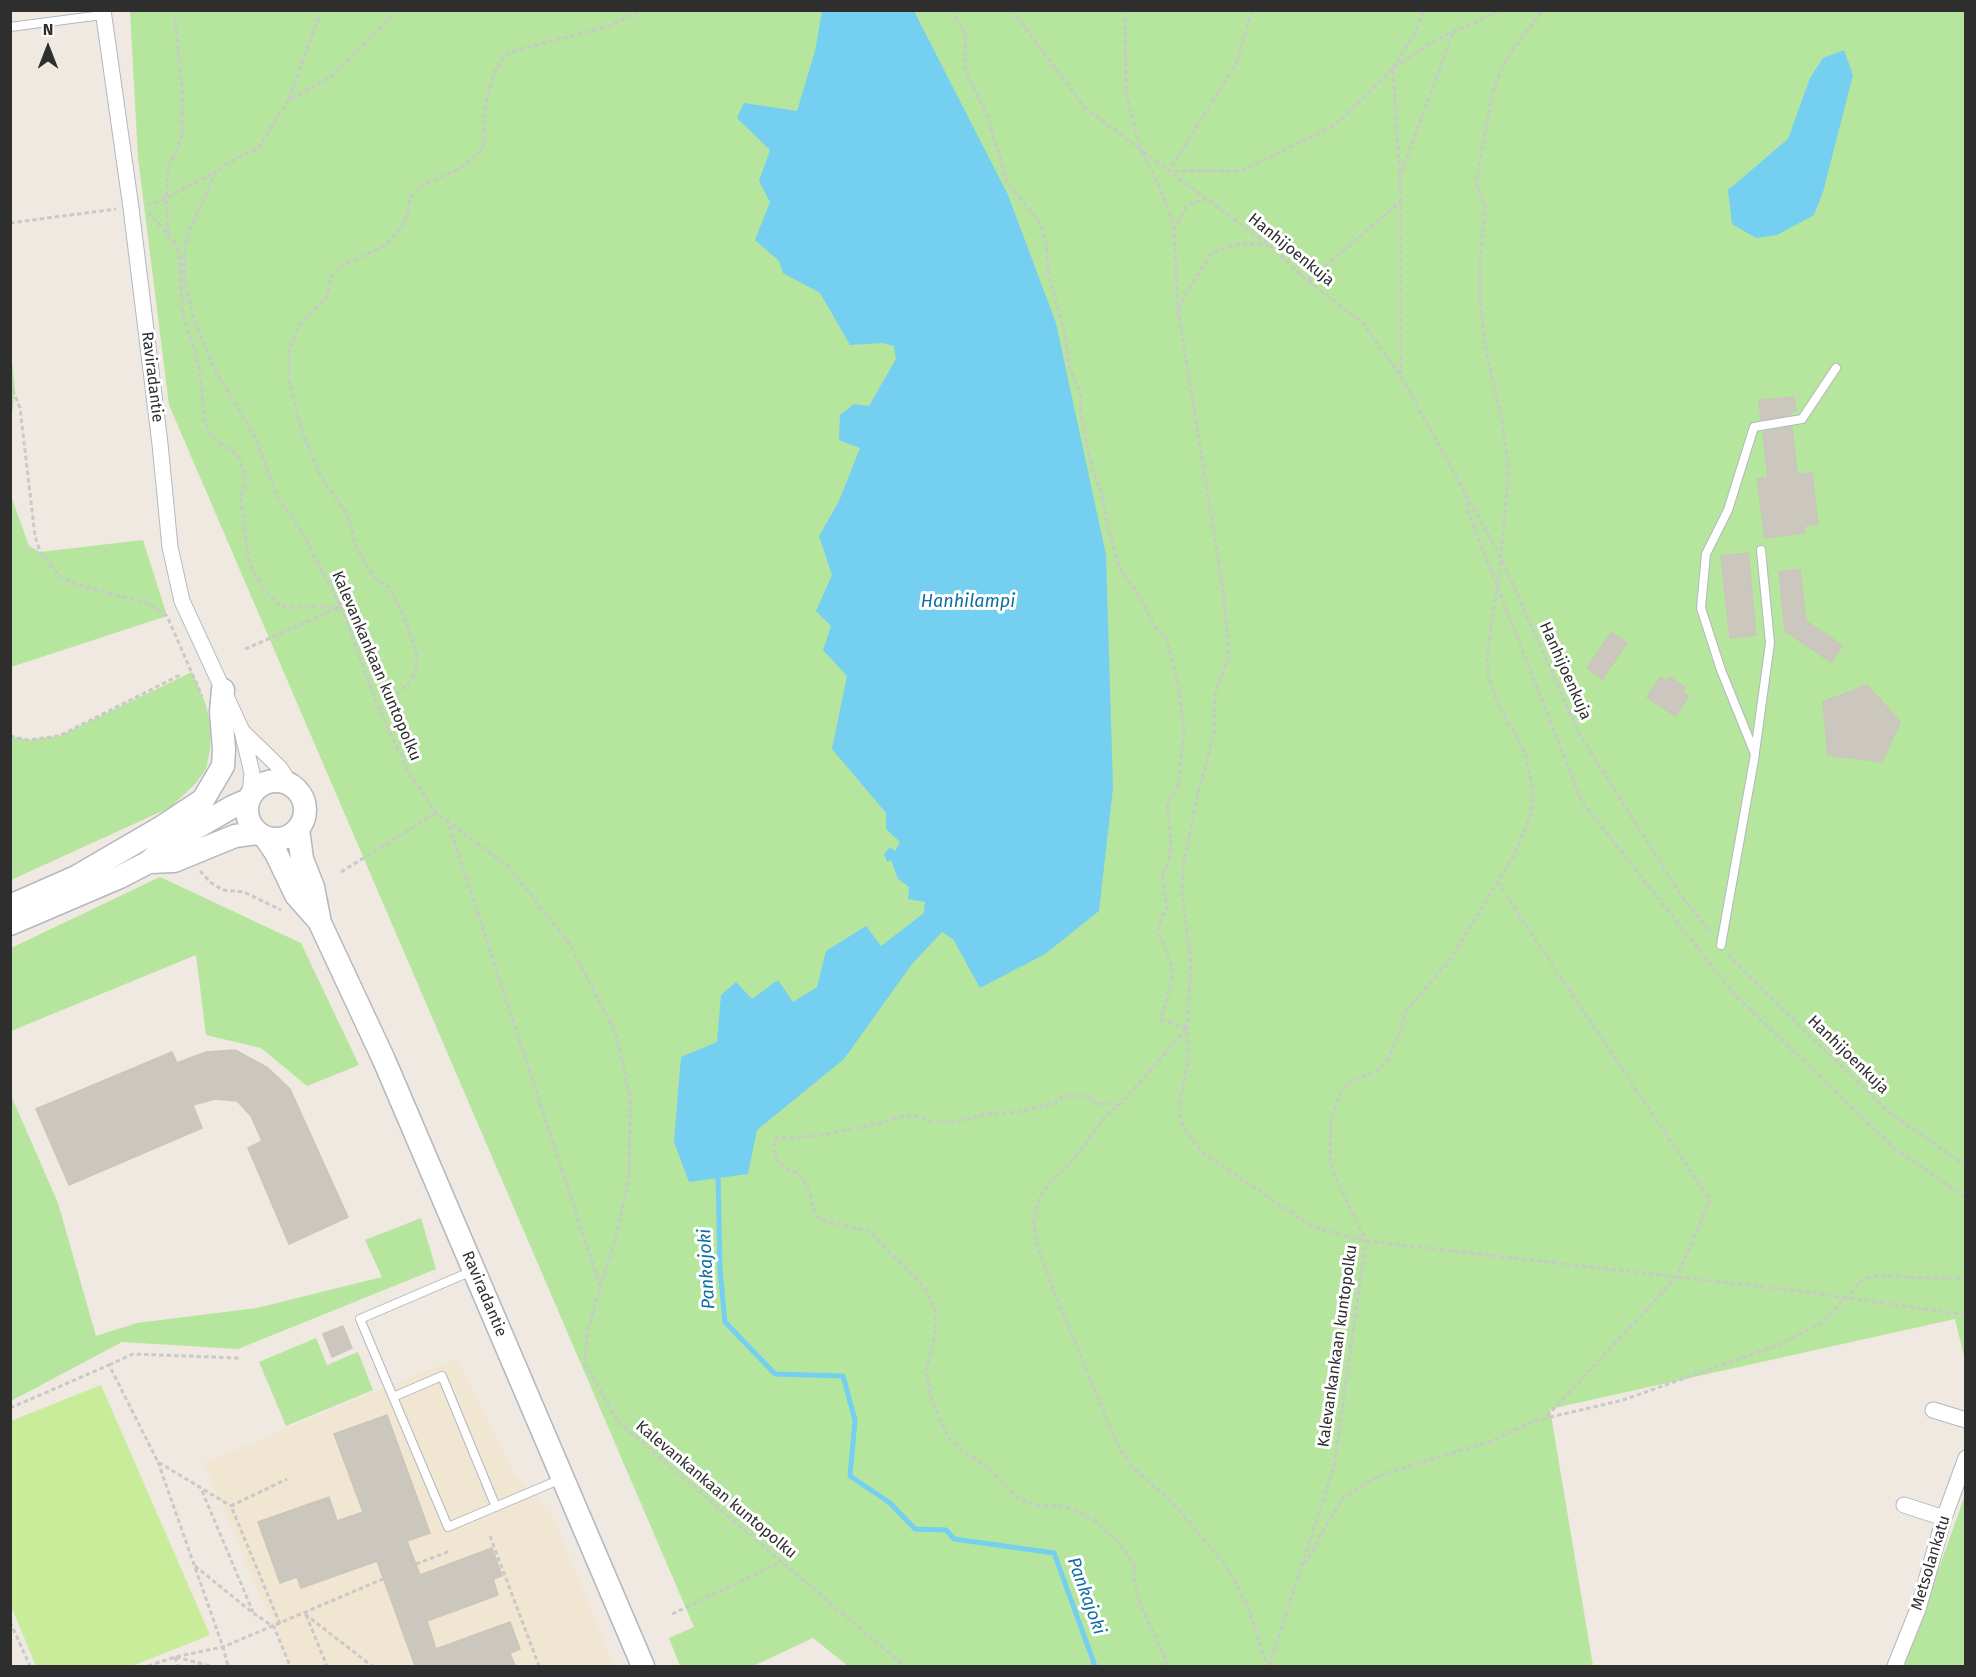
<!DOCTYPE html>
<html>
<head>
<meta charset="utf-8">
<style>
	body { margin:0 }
	#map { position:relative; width:1976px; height:1677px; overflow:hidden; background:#efe9e1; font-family:"Fira Sans",sans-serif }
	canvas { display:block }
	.frame { position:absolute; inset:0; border:12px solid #2e2e2e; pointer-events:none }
	.north { position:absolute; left:18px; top:18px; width:60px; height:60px; -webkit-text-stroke:4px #fff; paint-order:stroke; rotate:0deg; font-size:16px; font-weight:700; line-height:24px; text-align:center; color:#2e2e2e }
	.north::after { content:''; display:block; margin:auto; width:21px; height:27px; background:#2e2e2e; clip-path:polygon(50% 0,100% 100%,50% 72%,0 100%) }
</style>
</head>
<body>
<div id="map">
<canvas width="1976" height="1677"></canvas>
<div class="frame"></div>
<div class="north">N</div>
</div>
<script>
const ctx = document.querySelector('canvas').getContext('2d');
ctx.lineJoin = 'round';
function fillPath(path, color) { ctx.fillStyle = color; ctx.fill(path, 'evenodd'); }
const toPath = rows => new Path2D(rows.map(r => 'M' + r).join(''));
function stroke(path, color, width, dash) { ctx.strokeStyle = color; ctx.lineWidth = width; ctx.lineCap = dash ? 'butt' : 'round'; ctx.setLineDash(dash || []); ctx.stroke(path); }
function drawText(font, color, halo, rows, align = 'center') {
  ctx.font = font + ' "Fira Sans",sans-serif'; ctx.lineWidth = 6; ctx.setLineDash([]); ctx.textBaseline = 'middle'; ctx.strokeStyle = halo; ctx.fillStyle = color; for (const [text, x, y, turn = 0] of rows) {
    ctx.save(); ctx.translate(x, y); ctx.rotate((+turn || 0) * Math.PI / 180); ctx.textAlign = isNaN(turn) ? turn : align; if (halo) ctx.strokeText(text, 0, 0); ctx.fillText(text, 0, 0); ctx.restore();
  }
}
const education = toPath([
	[457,1358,513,1472,553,1517,614,1666,290,1666,204,1463]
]);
const green = toPath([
	[130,11,1965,11,1965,1360,1955,1319,1550,1409,1593,1666,848,1666,813,1638,753,1666,680,1666,669,1638,694,1627,169,405,138,158],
	[11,352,15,390,11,421,10,421],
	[10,493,29,546,40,552,143,540,167,616,11,667],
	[192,672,205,702,211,726,210,750,206,769,196,783,171,807,11,880,11,736,28,740,59,736],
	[160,877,301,943,359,1065,307,1086,261,1048,206,1035,196,955,11,1031,11,948],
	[10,1093,58,1203,96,1336,137,1323,257,1308,382,1277,365,1240,421,1218,436,1269,238,1349,122,1342,11,1401],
	[316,1338,327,1365,358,1352,373,1390,286,1426,259,1362],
	[1965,1495,1965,1666,1904,1666]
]);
const pitch = toPath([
	[101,1385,210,1635,132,1666,36,1666,11,1606,11,1421]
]);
const water = toPath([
	[822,11,914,11,1008,195,1056,323,1106,555,1113,788,1099,911,1045,954,980,988,953,939,942,932,912,964,844,1059,757,1130,748,1174,689,1182,674,1142,681,1057,717,1042,721,995,736,982,752,999,778,980,793,1002,817,987,826,951,866,926,881,946,924,913,925,902,908,899,909,887,898,879,891,860,887,862,884,854,890,847,895,851,900,842,886,829,886,813,832,749,847,676,823,650,831,626,816,611,832,575,819,536,839,501,860,448,839,440,840,415,854,404,869,406,896,359,894,346,883,343,850,345,820,293,783,273,779,261,755,240,770,202,759,181,770,150,737,118,744,103,797,111,815,51],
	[1844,50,1853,75,1823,192,1814,215,1777,235,1756,238,1732,224,1728,190,1788,139,1810,78,1823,58]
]);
const stream = toPath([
	[718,1172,720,1269,725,1322,775,1374,843,1376,855,1420,850,1476,890,1503,915,1529,946,1530,954,1539,1054,1553,1095,1666]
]);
const building = toPath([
	[1794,397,1796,411,1790,412,1790,415,1761,420,1759,400,1794,397],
	[1792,427,1797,474,1812,473,1818,524,1804,526,1805,533,1765,538,1757,479,1768,478,1763,432,1792,427],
	[1748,553,1756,635,1730,638,1721,556,1748,553],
	[1800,569,1806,621,1842,645,1831,662,1785,631,1779,572,1800,569],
	[1612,632,1627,643,1602,679,1587,668,1612,632],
	[1661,677,1667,682,1670,677,1685,687,1682,692,1689,696,1675,716,1647,697,1661,677],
	[1867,685,1900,722,1882,762,1828,755,1823,702,1867,685],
	[235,1050,268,1068,290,1089,348,1217,289,1244,248,1148,262,1141,251,1116,237,1101,215,1099,193,1105,202,1128,69,1185,36,1109,172,1052,177,1063,206,1052,235,1050],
	[343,1326,352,1348,332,1357,323,1334,343,1326],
	[387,1415,430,1533,407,1541,420,1575,492,1548,502,1576,493,1579,498,1595,427,1621,436,1649,510,1622,520,1649,510,1653,515,1666,415,1666,377,1561,301,1588,297,1577,280,1583,258,1522,329,1497,337,1521,363,1512,334,1434,387,1415]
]);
const path = toPath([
	[398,10,333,75,288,101,258,148,228,163,216,172,186,238,184,279,194,319,214,368,255,437,277,497,302,532,341,607,379,709,408,771,436,813,508,866,569,943,616,1034,630,1097,629,1177,617,1233,587,1332,585,1364,619,1423,904,1666],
	[951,10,965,33,965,69,988,118,1007,182,1040,223,1046,242,1048,272,1065,336,1069,366,1081,396,1081,415,1092,468,1101,491,1108,528,1120,569,1137,592,1155,627,1166,639,1178,682,1184,733,1178,788,1171,797,1167,808,1171,840,1169,862,1162,875,1167,910,1162,916,1158,930,1172,967,1172,979,1161,1020,1187,1027],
	[1012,10,1084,107,1169,171,1240,171,1334,126,1393,68,1436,40,1502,10],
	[1125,10,1126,94,1140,149,1154,175,1168,208,1174,231,1178,310,1223,589,1229,656,1215,693,1214,731,1206,766,1199,788,1183,867,1182,894,1191,963,1187,1027,1188,1063,1179,1105,1181,1121,1187,1132,1202,1152,1305,1222,1321,1229,1366,1241,1799,1291,1966,1315],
	[1252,10,1236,64,1169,171,1270,246,1308,281,1363,323,1401,376,1501,558,1580,735,1682,897,1711,933],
	[289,99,321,10],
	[1399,179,1453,33],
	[147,205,156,203,216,172],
	[148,212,168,234,178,248],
	[10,223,116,209],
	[1174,230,1186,207,1194,202,1206,200],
	[168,234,166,198,168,171,182,136,182,88,174,10],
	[178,248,183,315,195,352,201,379,204,418,208,429,211,436,238,456,245,475,245,484,241,498,247,550,252,568,262,586,276,602,285,607,296,608,303,607,341,607],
	[180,255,183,272],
	[1308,281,1401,201],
	[1179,309,1185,295,1204,265,1210,256,1219,249,1246,243,1268,246],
	[1401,375,1401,201,1393,68,1415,33,1424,10],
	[10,383,20,408,35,536,40,552,60,576,74,584,147,603,167,616,202,696],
	[1466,495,1468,512,1582,802,1734,994,1893,1147,1966,1198],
	[245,649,339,608],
	[379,709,409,683,416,673,417,655,406,622,390,588,374,578,357,548,347,514,321,477,303,434,289,381,289,348,300,325,328,296,330,279,340,266,378,249,390,241,405,221,411,196,422,185,457,170,480,152,484,142,485,107,494,73,505,55,517,50,610,26,641,10],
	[10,736,28,740,59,736,180,675],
	[447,819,600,1286],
	[200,871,210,882,223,890,244,892,281,910],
	[341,872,436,813],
	[1497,882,1710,1200,1677,1277,1546,1417],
	[1728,954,1741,969,1890,1113,1966,1166],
	[1186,1029,1120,1105,1108,1113,1074,1159,1048,1184,1038,1201,1034,1223,1036,1242,1057,1299,1119,1448,1132,1466,1176,1507,1226,1566,1247,1604,1267,1666],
	[1120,1105,1096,1103,1089,1096,1063,1096,1055,1103,1018,1112,985,1114,959,1121,928,1121,917,1116,899,1117,885,1122,818,1136,776,1138,774,1146,776,1159,784,1167,798,1173,809,1190,815,1213,821,1220,865,1230,873,1234,889,1253,909,1271,926,1290,935,1310,935,1334,926,1371,932,1401,948,1437,957,1447,989,1468,1017,1498,1034,1505,1061,1506,1069,1508,1096,1521,1120,1544,1135,1567,1134,1579,1140,1604,1166,1660,1166,1666],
	[109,1365,133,1354,240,1358],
	[10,1408,109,1365,158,1462,231,1506],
	[158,1462,223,1647,228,1666],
	[202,1491,253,1612],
	[490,1536,539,1666],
	[416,1564,450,1551],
	[1304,1564,1314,1550,1322,1532,1344,1497,1367,1482,1387,1473,1489,1442,1534,1421,1623,1400,1781,1344,1824,1321,1864,1278,1877,1276,1966,1279],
	[195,1566,253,1613,274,1627,290,1666],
	[305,1614,372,1666],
	[672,1614,781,1562],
	[306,1615,327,1666],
	[10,1622,30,1666],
	[280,1624,231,1506,287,1479],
	[175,1657,178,1666],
	[176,1657,210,1666],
	[148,1666,175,1657,223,1647,383,1579],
	[1269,1666,1334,1467,1366,1241,1333,1172,1330,1157,1331,1119,1341,1092,1350,1082,1379,1070,1389,1057,1400,1033,1406,1011,1450,960,1514,855,1529,820,1533,804,1532,785,1525,754,1517,737,1499,707,1488,674,1487,656,1501,558,1508,478,1507,456,1501,416,1486,350,1480,300,1480,261,1485,207,1476,182,1493,91,1501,70,1513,49,1543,10]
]);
const lane = toPath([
	[10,27,102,15],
	[1755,752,1770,643,1761,550],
	[1721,945,1755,754,1721,670,1701,608,1706,554,1728,510,1754,427,1802,419,1836,368],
	[472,1271,360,1319,448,1527,561,1479],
	[393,1397,442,1376,496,1507]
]);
const street = toPath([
	[103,10,131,208,160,444,170,547,182,601,242,731,252,773,250,795],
	[242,731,280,768,290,784],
	[1933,1410,1966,1420],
	[1904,1505,1944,1518],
	[1895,1666,1918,1609,1944,1518,1966,1458]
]);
const secondary = toPath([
	'247 810a29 29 0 1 1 58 0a29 29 0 1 1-58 0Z',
	[298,829,302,859,313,887,320,923,384,1060,643,1666],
	[265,837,276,853,296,895,319,921],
	[149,862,174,861,235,836,257,833],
	[10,906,76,877,162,827,203,800,223,766,224,749,221,712,223,690],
	[10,924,120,877,149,862,170,843,232,807,248,800]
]);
const streetNames = [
	["Hanhijoenkuja",1291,250,39],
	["Raviradantie",152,377,83],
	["Kalevankankaan kuntopolku",376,666,67],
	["Hanhijoenkuja",1565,671,66],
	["Hanhijoenkuja",1848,1055,44],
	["Raviradantie",484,1294,67],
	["Kalevankankaan kuntopolku",1338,1346,-82],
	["Kalevankankaan kuntopolku",716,1490,40],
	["Metsolankatu",1931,1563,-73]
];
const waterNames = [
	["Hanhilampi",968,602],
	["Pankajoki",707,1269,-93],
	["Pankajoki",1086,1596,70]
];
fillPath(education, '#f0e6d1');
fillPath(green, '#b6e59e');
fillPath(pitch, '#c9ec9a');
fillPath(water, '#75cff0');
stroke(stream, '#75cff0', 5);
fillPath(building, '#cbc7bf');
stroke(building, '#cbc5ba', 1.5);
stroke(lane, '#b4b7c1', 10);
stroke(street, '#b4b7c1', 17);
stroke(secondary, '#b4b7c1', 25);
stroke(path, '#c9c9c9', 3, [4.5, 3]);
stroke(lane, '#fff', 8);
stroke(street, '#fff', 15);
stroke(secondary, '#fff', 22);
drawText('16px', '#2e2e2e', '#fff', streetNames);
drawText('italic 18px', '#0d6fa3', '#fff', waterNames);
</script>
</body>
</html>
